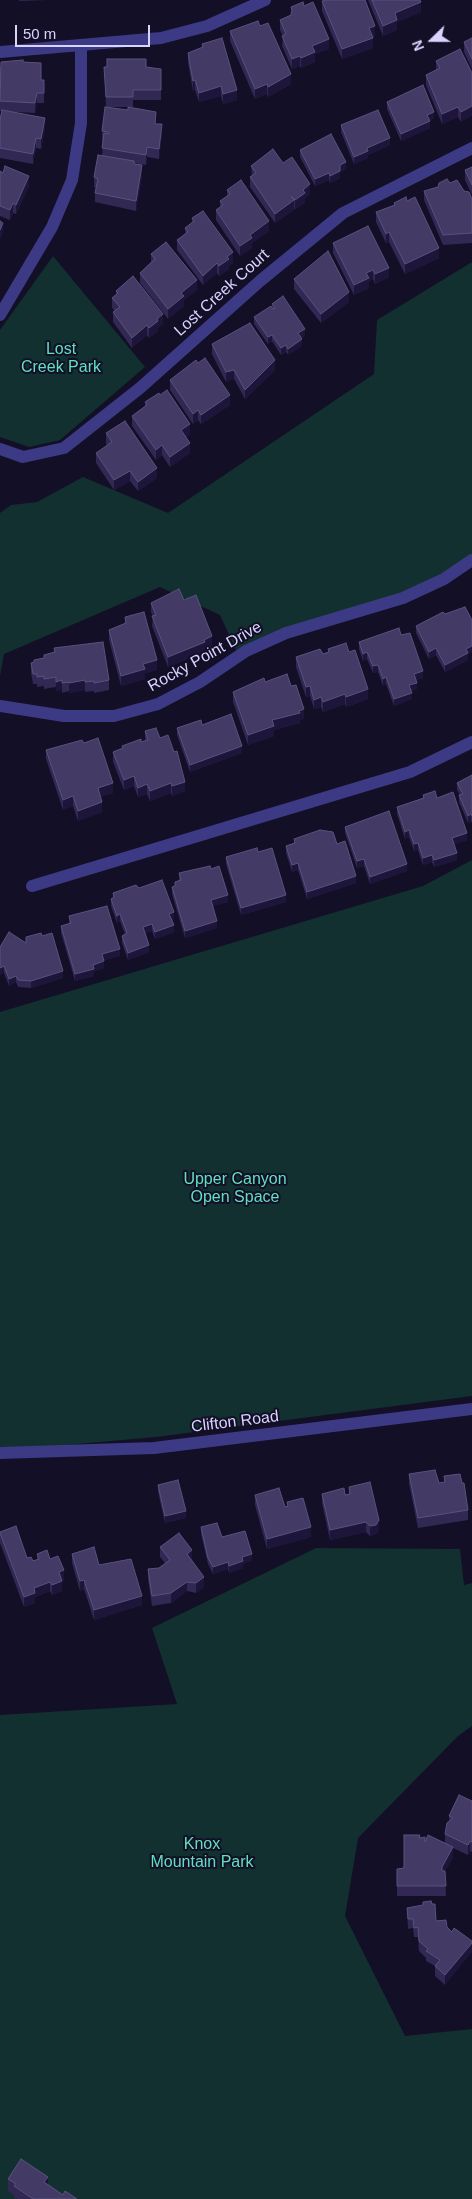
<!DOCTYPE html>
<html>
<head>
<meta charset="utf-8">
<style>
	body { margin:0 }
	#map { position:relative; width:472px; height:2199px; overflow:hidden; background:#130f26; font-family:Arial,sans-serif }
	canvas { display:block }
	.north { position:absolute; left:407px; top:15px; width:50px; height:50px; -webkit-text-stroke:4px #130f26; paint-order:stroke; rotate:248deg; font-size:14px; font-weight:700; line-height:20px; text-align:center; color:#d9d4ff }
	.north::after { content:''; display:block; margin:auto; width:18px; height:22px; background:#d9d4ff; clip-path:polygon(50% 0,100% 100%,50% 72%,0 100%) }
	.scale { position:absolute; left:15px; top:25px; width:135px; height:22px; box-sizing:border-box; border:2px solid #d9d4ff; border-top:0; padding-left:6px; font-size:15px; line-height:18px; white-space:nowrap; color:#d9d4ff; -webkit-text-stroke:4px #130f26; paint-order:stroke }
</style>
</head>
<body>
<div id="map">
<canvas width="472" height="2199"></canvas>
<div class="north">N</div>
<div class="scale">50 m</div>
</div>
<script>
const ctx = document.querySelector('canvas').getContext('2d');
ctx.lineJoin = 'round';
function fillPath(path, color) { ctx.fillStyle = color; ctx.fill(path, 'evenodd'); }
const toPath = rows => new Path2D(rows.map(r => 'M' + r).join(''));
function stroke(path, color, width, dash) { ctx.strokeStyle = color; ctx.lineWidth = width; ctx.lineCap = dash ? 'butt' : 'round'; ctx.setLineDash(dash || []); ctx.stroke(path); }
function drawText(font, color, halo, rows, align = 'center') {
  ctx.font = font + ' Arial,sans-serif'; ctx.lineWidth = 4; ctx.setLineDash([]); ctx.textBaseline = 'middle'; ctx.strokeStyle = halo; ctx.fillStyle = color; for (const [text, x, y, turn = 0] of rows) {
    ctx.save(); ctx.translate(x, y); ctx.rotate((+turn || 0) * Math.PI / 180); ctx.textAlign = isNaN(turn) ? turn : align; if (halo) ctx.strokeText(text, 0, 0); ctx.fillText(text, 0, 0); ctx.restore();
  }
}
const green = toPath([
	[53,256,145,367,60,440,29,447,0,437,0,330],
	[472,262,472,557,403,595,289,628,236,650,220,615,160,587,4,654,0,676,0,513,11,505,37,502,83,477,168,513,374,374,377,320],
	[472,860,472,1396,156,1437,0,1451,0,1012,423,886],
	[316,1548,460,1549,464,1585,472,1583,472,1726,458,1736,358,1838,345,1916,405,2036,472,2029,472,2199,0,2199,0,1715,177,1704,152,1628]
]);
const minor = toPath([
	[0,52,161,38,207,26,265,0],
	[0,315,52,227,72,180,81,123,81,45],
	[0,449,23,457,64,448,140,388,260,281,343,213,472,148],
	[0,706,64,716,114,716,158,704,200,682,246,651,286,633,403,598,444,579,472,560],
	[32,886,410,772,472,742]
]);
const tertiary = toPath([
	[0,1453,154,1448,472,1409]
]);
const wall = toPath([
	[19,0,48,0,19,1],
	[368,0,420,0,421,12,397,22,397,30,383,36],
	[322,1,375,36,373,37,373,48,342,59,322,11],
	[304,6,329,49,315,54,315,62,301,68,300,66,292,69,282,46,283,36,280,30,280,20,291,15,291,7],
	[260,26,291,84,268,97,267,94,255,99,230,41,230,31],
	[472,38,472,69,464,52,464,42],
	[202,44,237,100,223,104,221,96,199,102,195,90,193,91,188,63,188,53,202,47],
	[436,61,472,73,461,122,458,117,442,124,426,85,426,75,436,70],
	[23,62,41,80,44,90,44,103,37,103,35,113,15,112,45,128,41,149,36,148,33,164,0,158,0,120,2,111,0,111,0,67],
	[104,67,146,67,161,69,161,100,133,100,133,107,129,107,156,124,162,134,159,159,147,157,146,165,134,163,142,175,136,211,95,202,95,193,96,188,94,187,94,177,102,156,103,141,102,140,102,131,128,110,128,107,106,107],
	[387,102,434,118,430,120,430,128,401,141,387,109],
	[341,125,390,145,368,155,368,158,354,164,341,132],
	[300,150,346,169,340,172,340,178,330,183,329,180,315,186,300,157],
	[283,163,310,194,305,198,305,203,295,209,294,209,294,210,275,223,250,187,250,177,252,176,251,166],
	[472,167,472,195,465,180,465,170],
	[0,171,29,186,16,214,13,213,10,220,0,216],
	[450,183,464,191,472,199,472,243,443,245,424,200,424,191,438,187],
	[227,190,269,231,252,243,252,248,240,256,216,220,216,210,220,207,220,201,227,196],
	[407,201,439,258,405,274,389,242,386,243,376,222,376,212,394,205,394,203],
	[192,218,233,262,229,266,229,269,219,276,217,273,203,285,177,250,177,240,185,235,185,228,192,223],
	[333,243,389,277,375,284,373,279,369,282,369,288,354,295,333,253],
	[151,254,197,290,184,300,184,306,168,319,140,283,140,273,151,262],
	[294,279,349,302,321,323,294,289],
	[116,291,163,324,158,328,158,331,149,338,147,335,132,348,113,322,113,312,115,311,112,308,112,298,116,295],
	[272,304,305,336,301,338,302,346,288,355,286,352,281,355,272,341,268,344,254,324,254,317,272,308],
	[212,344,275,370,245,399,234,379,226,382,212,354],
	[170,380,230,405,201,424,198,420,193,424,170,390],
	[145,402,190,434,186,437,190,453,170,467,162,455,156,460,132,426,132,416,145,406],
	[106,433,157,478,138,491,130,481,114,490,96,463,96,453,107,446,106,443],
	[184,600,212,646,205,649,205,652,168,667,152,626,153,616,151,612,151,603],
	[125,617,157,670,145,673,145,679,121,686,109,640,109,630,125,623],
	[416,626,468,655,468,660,445,672,436,655,429,659,416,633],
	[401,635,423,678,416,680,417,689,411,691,412,699,394,706,386,684,383,686,378,672,373,673,367,659,363,661,359,649,359,642],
	[54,648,109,680,109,690,94,693,94,691,85,692,85,690,69,693,69,691,62,693,62,690,56,691,56,687,44,689,44,686,37,687,37,684,33,684,31,673,31,663,44,658,54,652],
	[328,649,349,652,368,699,346,707,345,704,323,712,321,707,314,709,310,696,306,697,296,667,296,657,323,654,328,652],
	[265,682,291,686,304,718,300,720,300,723,274,730,274,736,248,745,233,702,233,692],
	[202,725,242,753,190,772,177,735,177,728],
	[145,731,160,738,185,791,172,796,171,793,150,801,147,794,138,797,134,786,124,790,113,762,113,752,122,749,122,746,145,741],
	[46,750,113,793,100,797,102,812,78,821,73,806,63,810,46,759],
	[472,775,472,823,471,821,468,823,459,802,459,795,460,795,457,790,457,783],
	[423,795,437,798,467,840,454,844,457,860,434,867,432,862,423,865,418,850,414,851,409,837,405,839,397,814,397,807,423,798],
	[345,827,407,871,370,884,364,866,357,868,345,833],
	[294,839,337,844,356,883,307,899,298,870,292,872,286,853,286,846,294,843],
	[258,852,286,902,241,915,226,864,226,857],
	[211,869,228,902,212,906,217,928,185,938,172,894,172,887,175,887,175,882,179,881,179,873],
	[139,888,174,919,172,920,174,932,155,939,152,931,145,933,149,952,128,960,122,943,122,936,125,934,120,921,117,923,111,906,111,899,113,898,113,893],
	[69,916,120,956,104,960,104,968,94,971,94,976,75,981,61,933,61,926,69,924],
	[42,936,63,978,31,988,18,987,16,982,9,986,4,973,0,947,26,943],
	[409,1474,439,1483,444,1483,444,1476,468,1510,468,1520,418,1528,409,1484],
	[158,1485,186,1518,165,1523,158,1492],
	[349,1487,379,1530,376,1534,370,1536,366,1532,330,1540,322,1503,322,1494,345,1495,349,1494],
	[255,1495,285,1507,287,1506,287,1502,311,1537,267,1549,255,1505],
	[201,1527,222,1537,252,1560,243,1564,243,1568,229,1573,228,1569,213,1574,208,1564,201,1534],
	[0,1532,27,1558,33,1561,37,1560,37,1554,50,1559,64,1580,62,1581,62,1591,52,1595,50,1591,35,1597,35,1603,24,1607,0,1543],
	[160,1547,192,1560,204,1587,196,1593,187,1591,171,1603,152,1606,148,1579,148,1569,159,1568,165,1563,160,1557],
	[72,1554,99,1565,142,1605,94,1620,84,1589,80,1591,72,1563],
	[472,1801,472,1852,470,1851,468,1855,453,1848,453,1857,445,1871,446,1896,397,1896,397,1869,404,1868,419,1838,425,1842,445,1843,445,1834,449,1821,449,1816],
	[407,1908,436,1921,446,1920,445,1985,435,1976,435,1966,426,1961,426,1958,419,1951,418,1937,414,1937,413,1928,408,1929],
	[8,2179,48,2184,63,2195,77,2199,15,2199,14,2195,8,2191]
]);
const shadedWall = toPath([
	[421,2,421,12,397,22,397,30,383,36,383,26,395,13],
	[375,26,375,36,369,38,369,28],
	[373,38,373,48,342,59,342,49],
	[329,39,329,49,315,54,315,62,301,68,301,58,312,46],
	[300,56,300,66,292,69,292,59],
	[291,74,291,84,268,97,268,87],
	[195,80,195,90,193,91,193,81],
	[267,84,267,94,255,99,255,89],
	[221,86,221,96,199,102,199,93],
	[237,90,237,100,223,104,223,94],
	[37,93,37,103,35,113,35,103],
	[472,106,472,116,461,122,461,112],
	[458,107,458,117,442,124,442,114],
	[434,112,434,118,427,122,427,115],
	[45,118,45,128,41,149,41,139],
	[430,121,430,128,401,141,401,134],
	[162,124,162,134,159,159,159,149],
	[36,138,36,148,33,164,33,154],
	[390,138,390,145,368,155,368,158,354,164,354,157,367,148],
	[147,147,147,157,146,165,146,155],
	[346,162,346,169,340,172,340,165],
	[142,165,142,175,136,211,136,201],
	[340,171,340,178,330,183,330,176],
	[329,173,329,180,315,186,315,179],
	[29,176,29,186,16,214,16,205],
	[310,184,310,194,305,198,305,203,295,209,295,200,303,190],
	[294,200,294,210,275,223,275,214],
	[13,203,13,213,10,220,10,210],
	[269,221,269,231,252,243,252,248,240,256,240,246,250,235],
	[3,223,3,233,0,240,0,230],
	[389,232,389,242,386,243,386,234],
	[439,248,439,258,405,274,405,264],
	[233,252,233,262,229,266,229,269,219,276,219,266,227,257],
	[217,263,217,273,203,285,203,276],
	[389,268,389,277,375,284,375,274],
	[373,270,373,279,369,282,369,288,354,295,354,285,366,273],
	[197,280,197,290,184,300,184,306,168,319,168,309,181,293],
	[349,292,349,302,321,323,321,314],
	[163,314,163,324,158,328,158,331,149,338,149,328,157,319],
	[147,325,147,335,132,348,132,338],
	[305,329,305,336,298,340,298,333],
	[272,335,272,341,268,344,268,337],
	[302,339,302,346,288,355,288,349],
	[286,345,286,352,281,355,281,348],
	[275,360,275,370,245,399,245,390],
	[234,370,234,379,226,382,226,372],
	[230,395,230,405,201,424,201,415],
	[198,410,198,420,193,424,193,414],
	[190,424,190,434,181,440,181,430],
	[190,443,190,453,170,467,170,457],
	[162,445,162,455,156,460,156,450],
	[157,468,157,478,138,491,138,482],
	[130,471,130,481,114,490,114,480],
	[212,636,212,646,205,649,205,652,168,667,168,657],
	[472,646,472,652,468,655,468,660,445,672,445,665,466,649],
	[436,648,436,655,429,659,429,652],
	[367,652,367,659,363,661,363,654],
	[157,660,157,670,145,673,145,679,121,686,121,676,143,664],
	[378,665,378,672,373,673,373,666],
	[423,671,423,678,414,681,414,674],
	[386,677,386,684,383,686,383,679],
	[62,680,62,690,56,691,56,682],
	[85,680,85,690,69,693,69,683],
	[417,683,417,689,409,692,409,685],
	[310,686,310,696,306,697,306,687],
	[368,689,368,699,346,707,346,697],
	[412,693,412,699,394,706,394,699],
	[345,694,345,704,323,712,323,702],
	[321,697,321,707,314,709,314,700],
	[304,709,304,718,300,720,300,723,274,730,274,736,248,745,248,735,272,720],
	[242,746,242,753,190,772,190,765],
	[134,776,134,786,124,790,124,780],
	[185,782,185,791,172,796,172,786],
	[113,783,113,793,98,798,98,788],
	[171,783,171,793,150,801,150,791],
	[147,784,147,794,138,797,138,788],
	[73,796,73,806,63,810,63,800],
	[102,802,102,812,78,821,78,811],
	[471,814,471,821,468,823,468,816],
	[409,830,409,837,405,839,405,832],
	[467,833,467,840,452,845,452,838],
	[418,843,418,850,414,851,414,844],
	[457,853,457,860,434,867,434,860],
	[432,855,432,862,423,865,423,858],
	[364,859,364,866,357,868,357,861],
	[298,863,298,870,292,872,292,865],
	[407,864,407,871,370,884,370,877],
	[356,876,356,883,307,899,307,892],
	[228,895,228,902,211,907,211,900],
	[286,895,286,902,241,915,241,908],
	[174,912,174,919,169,921,169,914],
	[120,914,120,921,117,923,117,916],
	[217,921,217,928,185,938,185,931],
	[152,924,152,931,143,934,143,927],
	[174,925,174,932,155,939,155,932],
	[149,945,149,952,128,960,128,953],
	[120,949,120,956,102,961,102,954],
	[104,961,104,968,94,971,94,976,75,981,75,974,93,965],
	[4,966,4,973,0,975,0,968],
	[63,971,63,978,31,988,31,981],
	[16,976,16,982,9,986,9,979],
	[186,1511,186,1518,165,1523,165,1516],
	[379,1520,379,1530,376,1534,370,1536,370,1526],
	[366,1522,366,1532,330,1540,330,1530],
	[311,1527,311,1537,267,1549,267,1539],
	[192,1550,192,1560,187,1564,187,1554],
	[252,1554,252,1560,243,1564,243,1568,229,1573,229,1566,242,1557],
	[228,1562,228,1569,213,1574,213,1567],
	[64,1570,64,1580,59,1582,59,1572],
	[204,1577,204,1587,196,1593,196,1583],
	[84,1580,84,1589,80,1591,80,1581],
	[62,1581,62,1591,52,1595,52,1585],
	[50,1582,50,1591,35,1597,35,1603,24,1607,24,1597,34,1588],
	[187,1582,187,1591,171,1603,171,1593],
	[142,1596,142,1605,94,1620,94,1610],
	[470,1841,470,1851,468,1855,468,1845],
	[453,1847,453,1857,442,1876,442,1867],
	[472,1943,472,1952,445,1985,445,1975],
	[48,2177,48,2190,44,2182]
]);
const building = toPath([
	[326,0,365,0,375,26,369,28,373,38,342,49,322,1,326,0],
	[372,0,420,0,421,2,395,13,397,20,383,26,372,0],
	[303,2,304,6,313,2,329,39,312,46,315,52,301,58,300,56,292,59,282,36,286,34,280,20,291,15,292,10,291,7,303,2],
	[258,21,260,26,268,23,291,74,268,87,267,84,255,89,230,31,258,21],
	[222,38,237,90,223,94,221,86,199,93,195,80,193,81,188,53,203,47,202,44,222,38],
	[472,38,472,59,464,42,472,38],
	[460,49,472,73,472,106,461,112,458,107,442,114,426,75,440,68,436,61,460,49],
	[107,59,146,59,146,67,161,69,161,90,133,90,133,97,106,97,104,67,107,67,107,59],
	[23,60,23,62,41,63,41,80,44,80,44,93,37,93,35,103,0,101,1,62,23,60],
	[423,85,434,112,427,115,430,121,401,134,387,102,423,85],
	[105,107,128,110,128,107,156,112,155,124,162,124,159,149,147,147,146,155,102,148,104,133,109,134,109,132,102,131,105,107],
	[2,110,45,118,41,139,36,138,33,154,0,148,0,120,2,110],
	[378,110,390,138,367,148,368,151,354,157,341,125,378,110],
	[331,134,346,162,340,165,340,171,330,176,329,173,315,179,300,150,331,134],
	[273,149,283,163,292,157,310,184,303,190,305,193,295,200,291,196,294,200,275,214,250,177,256,173,251,166,273,149],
	[98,155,134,161,134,164,142,165,136,201,95,193,98,179,94,177,98,155],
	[5,166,29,176,16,205,13,203,10,210,0,206,0,171,3,173,5,166],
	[472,167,472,185,465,170,472,167],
	[447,179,450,183,457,180,464,191,469,192,472,199,472,233,443,235,424,191,438,187,439,183,447,179],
	[241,180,269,221,250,235,252,238,240,246,216,210,223,205,220,201,230,194,227,190,241,180],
	[406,197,407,201,415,197,439,248,405,264,389,232,386,234,376,212,395,205,394,203,406,197],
	[203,211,233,252,227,257,229,259,219,266,217,263,203,276,177,240,188,232,185,228,194,221,192,218,203,211],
	[0,221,3,223,0,230,0,221],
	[368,226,389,268,375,274,373,270,366,273,369,278,354,285,333,243,368,226],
	[166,242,197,280,181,293,184,296,168,309,140,273,155,259,151,254,166,242],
	[328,251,349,292,321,314,294,279,328,251],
	[133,276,163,314,157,319,158,321,149,328,147,325,132,338,113,312,120,307,112,298,118,293,116,291,133,276],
	[283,296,305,329,298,333,302,339,288,349,286,345,281,348,272,335,268,337,254,317,271,306,273,309,275,308,272,304,283,296],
	[250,323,275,360,245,390,234,370,226,372,212,344,250,323],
	[205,358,230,395,201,415,198,410,193,414,170,380,196,360,198,363,205,358],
	[167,390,190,424,181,430,190,443,170,457,162,445,156,450,132,416,147,405,145,402,159,393,160,395,167,390],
	[125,421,157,468,138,482,130,471,114,480,96,453,112,442,106,433,125,421],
	[179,589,184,600,196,595,212,636,204,640,205,642,168,657,152,616,156,615,151,603,179,589],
	[465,607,472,620,472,646,466,649,468,653,445,665,436,648,429,652,416,626,443,612,445,614,465,607],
	[144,612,157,660,143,664,145,669,121,676,109,630,126,623,125,617,144,612],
	[399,628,401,635,410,633,423,671,414,674,417,683,409,685,412,693,394,699,386,677,383,679,378,665,373,666,367,652,363,654,359,642,399,628],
	[103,642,109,680,94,683,94,681,85,682,85,680,69,683,69,682,62,683,62,680,56,682,56,677,44,679,44,676,37,677,37,674,33,674,31,663,34,662,34,660,44,658,44,655,55,652,54,648,103,642],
	[346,643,349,652,355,650,368,689,346,697,345,694,323,702,321,697,314,700,310,686,306,687,296,657,320,649,323,654,329,652,328,649,346,643],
	[287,674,291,686,296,685,304,709,299,711,300,713,272,720,274,726,248,735,233,692,264,678,265,682,287,674],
	[231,714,242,746,190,765,177,728,201,720,202,725,231,714],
	[156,728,160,738,168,735,174,752,177,751,185,782,172,786,171,783,150,791,147,784,138,788,134,776,124,780,113,752,123,748,122,746,141,739,141,742,148,740,145,731,156,728],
	[98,738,113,783,98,788,102,802,78,811,73,796,63,800,46,750,82,740,84,743,98,738],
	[472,775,472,816,471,814,468,816,459,795,463,794,457,783,472,775],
	[435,791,437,798,453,792,467,833,452,838,457,853,434,860,432,855,423,858,418,843,414,844,409,830,405,832,397,807,424,798,423,795,435,791],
	[389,811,407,864,370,877,364,859,357,861,345,827,389,811],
	[320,830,333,832,337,844,345,841,356,876,307,892,298,863,292,865,286,846,295,843,294,839,320,830],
	[257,848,258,852,272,848,286,895,241,908,226,857,257,848],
	[210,866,211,869,219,866,228,895,211,900,217,921,185,931,172,887,175,886,175,882,181,880,179,873,210,866],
	[162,880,174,912,169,914,174,925,155,932,152,924,143,927,149,945,128,953,122,936,127,933,120,914,117,916,111,899,114,897,113,893,136,885,139,888,162,880],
	[107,906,120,949,102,954,104,961,93,965,94,969,75,974,61,926,71,923,69,916,107,906],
	[9,932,26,943,26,937,41,933,42,936,52,933,63,971,31,981,18,980,16,976,9,979,4,966,0,968,0,947,9,932],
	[435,1470,439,1483,445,1482,444,1476,460,1474,462,1483,464,1483,468,1510,418,1518,409,1474,435,1470],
	[178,1480,186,1511,165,1516,158,1485,178,1480],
	[370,1482,379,1520,376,1525,370,1526,366,1522,330,1530,322,1494,344,1488,345,1495,350,1494,349,1487,370,1482],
	[279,1488,285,1507,288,1506,287,1502,303,1498,311,1527,267,1539,255,1495,279,1488],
	[217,1523,222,1537,245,1531,252,1554,242,1557,243,1561,229,1566,228,1562,213,1567,208,1558,201,1527,217,1523],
	[16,1526,27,1558,31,1557,33,1561,39,1559,37,1554,47,1550,50,1559,58,1556,64,1570,59,1572,62,1581,52,1585,50,1582,34,1588,35,1593,24,1597,0,1533,0,1532,16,1526],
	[179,1533,192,1550,187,1554,204,1577,196,1583,187,1582,171,1593,152,1596,148,1569,159,1568,170,1560,160,1547,179,1533],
	[94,1547,99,1565,131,1559,142,1596,94,1610,84,1580,80,1581,72,1554,94,1547],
	[459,1795,472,1801,472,1842,470,1841,468,1845,445,1834,447,1823,453,1818,449,1816,459,1795],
	[404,1835,420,1835,419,1838,425,1837,425,1842,428,1835,453,1847,442,1867,442,1871,445,1871,446,1886,397,1886,397,1869,404,1868,404,1835],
	[431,1901,432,1904,435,1904,436,1921,446,1920,447,1927,452,1932,454,1928,472,1941,472,1943,445,1975,435,1966,440,1960,426,1951,428,1949,419,1941,418,1927,414,1928,413,1919,408,1919,407,1908,423,1905,423,1902,431,1901],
	[21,2159,48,2177,44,2182,63,2195,65,2191,77,2199,33,2199,14,2186,16,2184,8,2179,21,2159]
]);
const streetNames = [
	["Lost Creek Court",222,293,-42],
	["Rocky Point Drive",205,657,-29],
	["Clifton Road",235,1422,-7]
];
const parkNames = [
	["Lost",61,350],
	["Creek Park",61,368],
	["Upper Canyon",235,1180],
	["Open Space",235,1198],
	["Knox",202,1845],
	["Mountain Park",202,1863]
];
fillPath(green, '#12302f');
stroke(minor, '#3d3a85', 12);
stroke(tertiary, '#3d3a85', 12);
fillPath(wall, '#312854');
fillPath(shadedWall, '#1d163a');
fillPath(building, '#433a66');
stroke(building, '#5a527e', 1);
drawText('16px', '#d9d4ff', '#130f26', streetNames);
drawText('16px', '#5fe0c0', '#130f26', parkNames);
</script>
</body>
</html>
